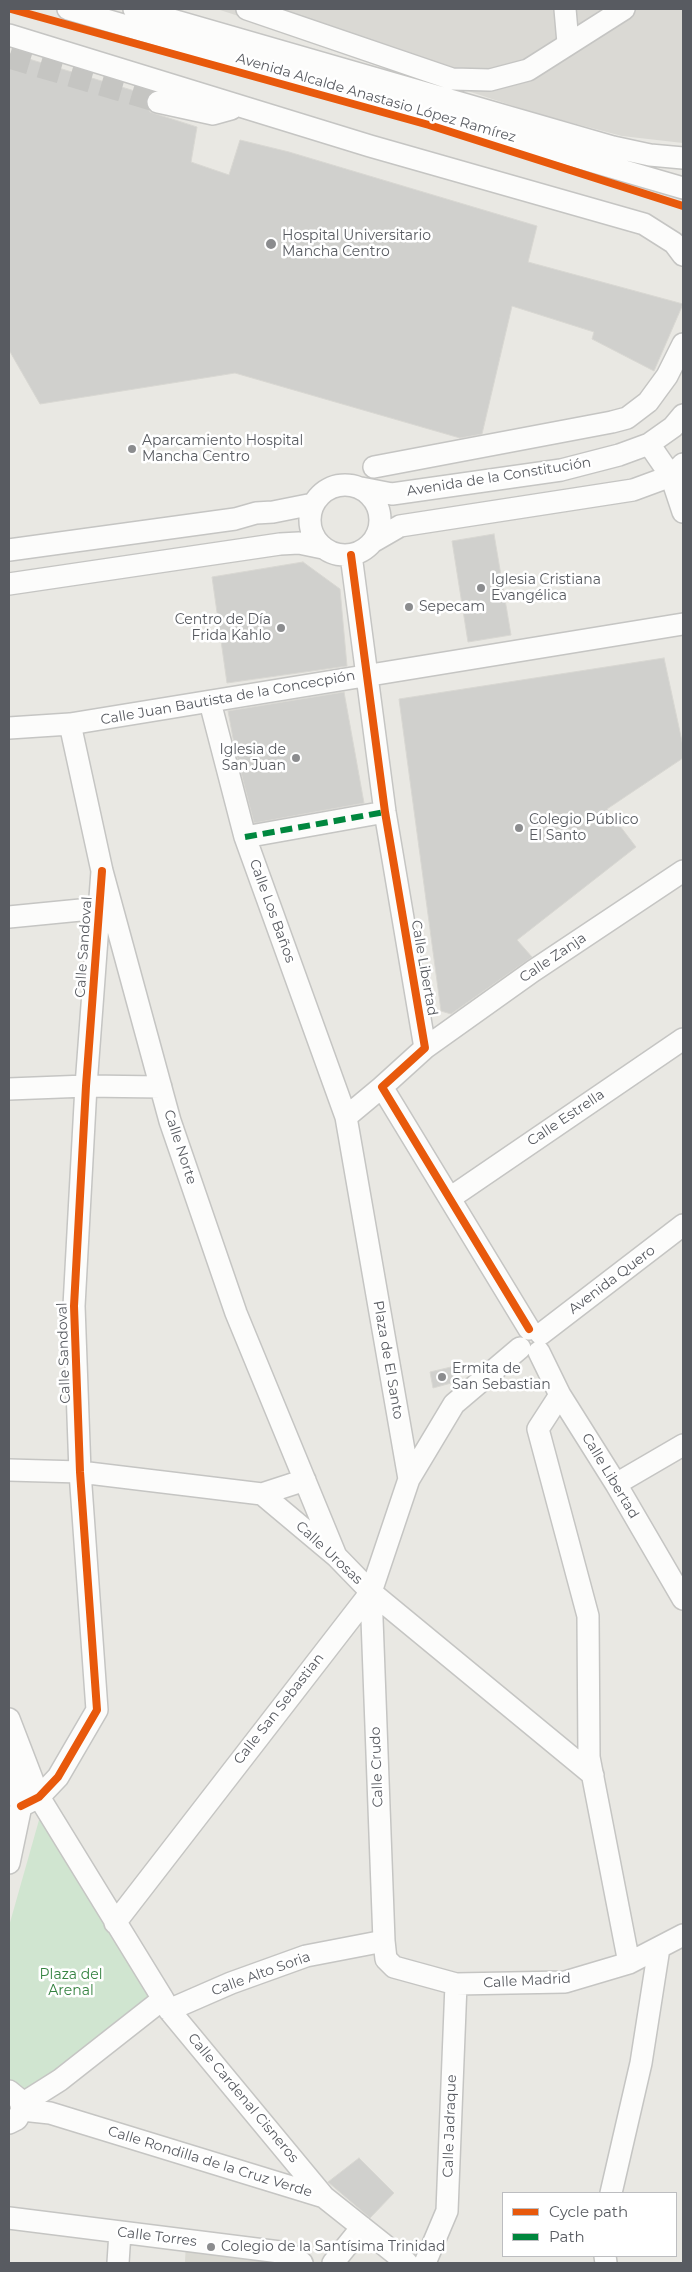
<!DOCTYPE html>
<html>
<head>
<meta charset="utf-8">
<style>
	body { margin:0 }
	#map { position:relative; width:692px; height:2272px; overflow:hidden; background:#e9e8e3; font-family:Montserrat,sans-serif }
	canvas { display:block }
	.frame { position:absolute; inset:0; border:10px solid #585b61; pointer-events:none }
	.legend { position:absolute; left:502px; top:2192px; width:175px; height:65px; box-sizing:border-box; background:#fff; border:1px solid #bcbdc0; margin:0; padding:6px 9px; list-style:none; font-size:15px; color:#585b61 }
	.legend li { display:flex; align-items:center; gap:10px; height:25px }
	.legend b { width:25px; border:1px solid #bcbdc0 }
</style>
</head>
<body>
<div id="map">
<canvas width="692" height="2272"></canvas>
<div class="frame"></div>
<ul class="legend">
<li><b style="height:6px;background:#e8590c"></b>Cycle path</li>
<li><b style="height:6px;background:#00873e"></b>Path</li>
</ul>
</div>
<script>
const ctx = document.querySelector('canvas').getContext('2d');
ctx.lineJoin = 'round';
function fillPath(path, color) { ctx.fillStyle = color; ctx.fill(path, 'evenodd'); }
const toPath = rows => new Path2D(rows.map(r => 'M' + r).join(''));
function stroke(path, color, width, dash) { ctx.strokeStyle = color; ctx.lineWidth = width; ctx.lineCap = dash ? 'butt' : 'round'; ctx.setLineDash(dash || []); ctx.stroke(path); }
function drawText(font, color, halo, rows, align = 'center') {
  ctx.font = font + ' Montserrat,sans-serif'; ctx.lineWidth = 5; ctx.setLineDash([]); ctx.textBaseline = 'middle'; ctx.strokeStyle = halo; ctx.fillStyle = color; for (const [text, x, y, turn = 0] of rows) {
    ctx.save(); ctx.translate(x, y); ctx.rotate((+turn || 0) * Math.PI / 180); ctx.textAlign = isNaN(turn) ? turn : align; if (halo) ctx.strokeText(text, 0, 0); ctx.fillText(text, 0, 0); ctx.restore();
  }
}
const industrial = toPath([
	[217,9,683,9,683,143,622,136,538,114]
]);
const education = toPath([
	[186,2240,302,2263,185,2263]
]);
const green = toPath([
	[41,1813,154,1999,27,2091,9,2087,9,1926]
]);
const building = toPath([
	[9,53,148,95,146,105,150,112,197,127,191,162,229,175,240,140,289,152,537,226,528,262,683,304,654,371,592,339,594,332,512,306,482,434,460,438,235,373,40,404,9,350,9,53],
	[494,534,511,635,468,642,452,541,494,534],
	[303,562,340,589,347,666,227,683,212,577,303,562],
	[664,658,683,746,683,758,607,809,636,847,517,940,532,957,451,1014,441,1011,399,699,664,658],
	[344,692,364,803,254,823,235,749,228,711,344,692],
	[451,1367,455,1382,433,1388,430,1372,451,1367],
	[359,2158,394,2193,370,2218,328,2182,359,2158]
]);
const minorTunnel = toPath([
	[9,58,158,102]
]);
const minor = toPath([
	[68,9,683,188],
	[134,9,613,147,650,155,683,158],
	[247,9,452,79,490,80,528,70,624,9],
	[565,9,568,43],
	[9,35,370,146,644,224,674,243,683,255],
	[158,102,213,114,231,109],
	[649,444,671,476,683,512],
	[374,467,612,422,627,418,648,402,667,376,683,344],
	'310 520a35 35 0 1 1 70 0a35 35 0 1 1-70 0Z',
	[361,488,392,494,561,470,619,455,649,444,673,427,683,415],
	[374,541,400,526,633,490,671,476,683,464],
	[9,550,235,519,256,513,273,512,313,504],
	[351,555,385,812,425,1048,382,1087,529,1329],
	[9,584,280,544,299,543,323,548],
	[210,702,245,837,346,1117],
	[70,724,102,871,170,1121,236,1313,336,1556],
	[9,728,70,724,683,624],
	[245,837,385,812],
	[9,917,101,908],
	[425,1048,533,971,683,871],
	[382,1087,346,1117,409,1479,454,1404,520,1348],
	[9,1089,86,1086,161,1087],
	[450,1198,683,1039],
	[541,1334,683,1225],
	[539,1352,560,1395,616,1484,683,1599],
	[560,1395,538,1429,588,1616,589,1757,629,1963],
	[9,1470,80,1472,262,1494,336,1556,371,1592,593,1775],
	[616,1484,683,1445],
	[262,1494,305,1480],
	[371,1592,384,1941,386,1959,394,1967,456,1984,565,1982,629,1963,683,1935],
	[9,1719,39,1797,163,1999,60,2080,22,2104],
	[21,1806,39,1797,58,1777,97,1710,80,1472,74,1306,86,1086,102,871],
	[9,1863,21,1806,10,1752],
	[115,1923,371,1592,409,1479],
	[163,1999,169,2010,324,2197],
	[169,2010,231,1983,306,1956,384,1941],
	[9,2091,20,2100,22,2110,17,2119,9,2123],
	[22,2110,50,2113,324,2197,407,2263],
	[611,2193,641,2063,659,1948],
	[9,2218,288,2253,302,2263],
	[605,2256,606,2263],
	[118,2263,120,2232],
	[333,2263,362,2227],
	[425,2263,447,2211,456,1984]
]);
const quiet = toPath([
	[245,837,385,812]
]);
const cycleway = toPath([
	[11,9,429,125,683,206],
	[351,555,385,812,425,1048,382,1087,529,1329],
	[21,1806,39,1797,58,1777,97,1710,80,1472,74,1306,86,1086,102,871]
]);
const markers = [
	[271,244,6,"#8b8c8e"],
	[132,449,5,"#8b8c8e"],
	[481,588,5,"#8b8c8e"],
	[409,607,5,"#8b8c8e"],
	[281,628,5,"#8b8c8e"],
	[296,758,5,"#8b8c8e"],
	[519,828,5,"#8b8c8e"],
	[442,1377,5,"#8b8c8e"],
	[211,2247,5,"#8b8c8e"]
];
const streetNames = [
	["Avenida Alcalde Anastasio López Ramírez",376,98,16],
	["Avenida de la Constitución",499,477,-9],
	["Calle Juan Bautista de la Concecpión",228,698,-10],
	["Calle Los Baños",272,911,70],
	["Calle Sandoval",84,947,-86],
	["Calle Zanja",553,958,-34],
	["Calle Libertad",424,968,80],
	["Calle Estrella",566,1118,-34],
	["Calle Norte",180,1147,72],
	["Avenida Quero",612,1280,-37],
	["Calle Sandoval",64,1353,-92],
	["Plaza de El Santo",388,1360,80],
	["Calle Libertad",610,1476,59],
	["Calle Urosas",329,1553,43],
	["Calle San Sebastian",279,1709,-52],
	["Calle Crudo",377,1767,-92],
	["Calle Alto Soria",261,1974,-20],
	["Calle Madrid",527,1981,-3],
	["Calle Cardenal Cisneros",243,2098,50],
	["Calle Jadraque",450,2126,-88],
	["Calle Rondilla de la Cruz Verde",210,2162,17],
	["Calle Torres",157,2237,7]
];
const poiNames = [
	["Hospital Universitario",282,236],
	["Mancha Centro",282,252],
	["Aparcamiento Hospital",142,441],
	["Mancha Centro",142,457],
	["Iglesia Cristiana",491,580],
	["Evangélica",491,596],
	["Sepecam",419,607],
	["Centro de Día",271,620,"right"],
	["Frida Kahlo",271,636,"right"],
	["Iglesia de",286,750,"right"],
	["San Juan",286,766,"right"],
	["Colegio Público",529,820],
	["El Santo",529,836],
	["Ermita de",452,1369],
	["San Sebastian",452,1385],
	["Colegio de la Santísima Trinidad",221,2247]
];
const parkNames = [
	["Plaza del",71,1975],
	["Arenal",71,1991]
];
fillPath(industrial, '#dad9d4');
fillPath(education, '#dad9d2');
fillPath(green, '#d0e5d0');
fillPath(building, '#d0d0cd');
stroke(building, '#d8d7d2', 1);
stroke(minorTunnel, '#c5c5c2', 21, [21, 11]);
stroke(minor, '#c5c5c3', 24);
stroke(minor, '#fcfcfb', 21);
stroke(quiet, '#00873e', 6, [12, 6]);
stroke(cycleway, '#e8590c', 8);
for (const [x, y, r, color] of markers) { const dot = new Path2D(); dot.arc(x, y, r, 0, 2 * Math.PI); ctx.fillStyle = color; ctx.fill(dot); stroke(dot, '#fff', 2); }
drawText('14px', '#585b61', '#fff', streetNames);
drawText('14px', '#585b61', '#fff', poiNames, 'left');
drawText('14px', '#358341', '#fff', parkNames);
</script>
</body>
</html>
